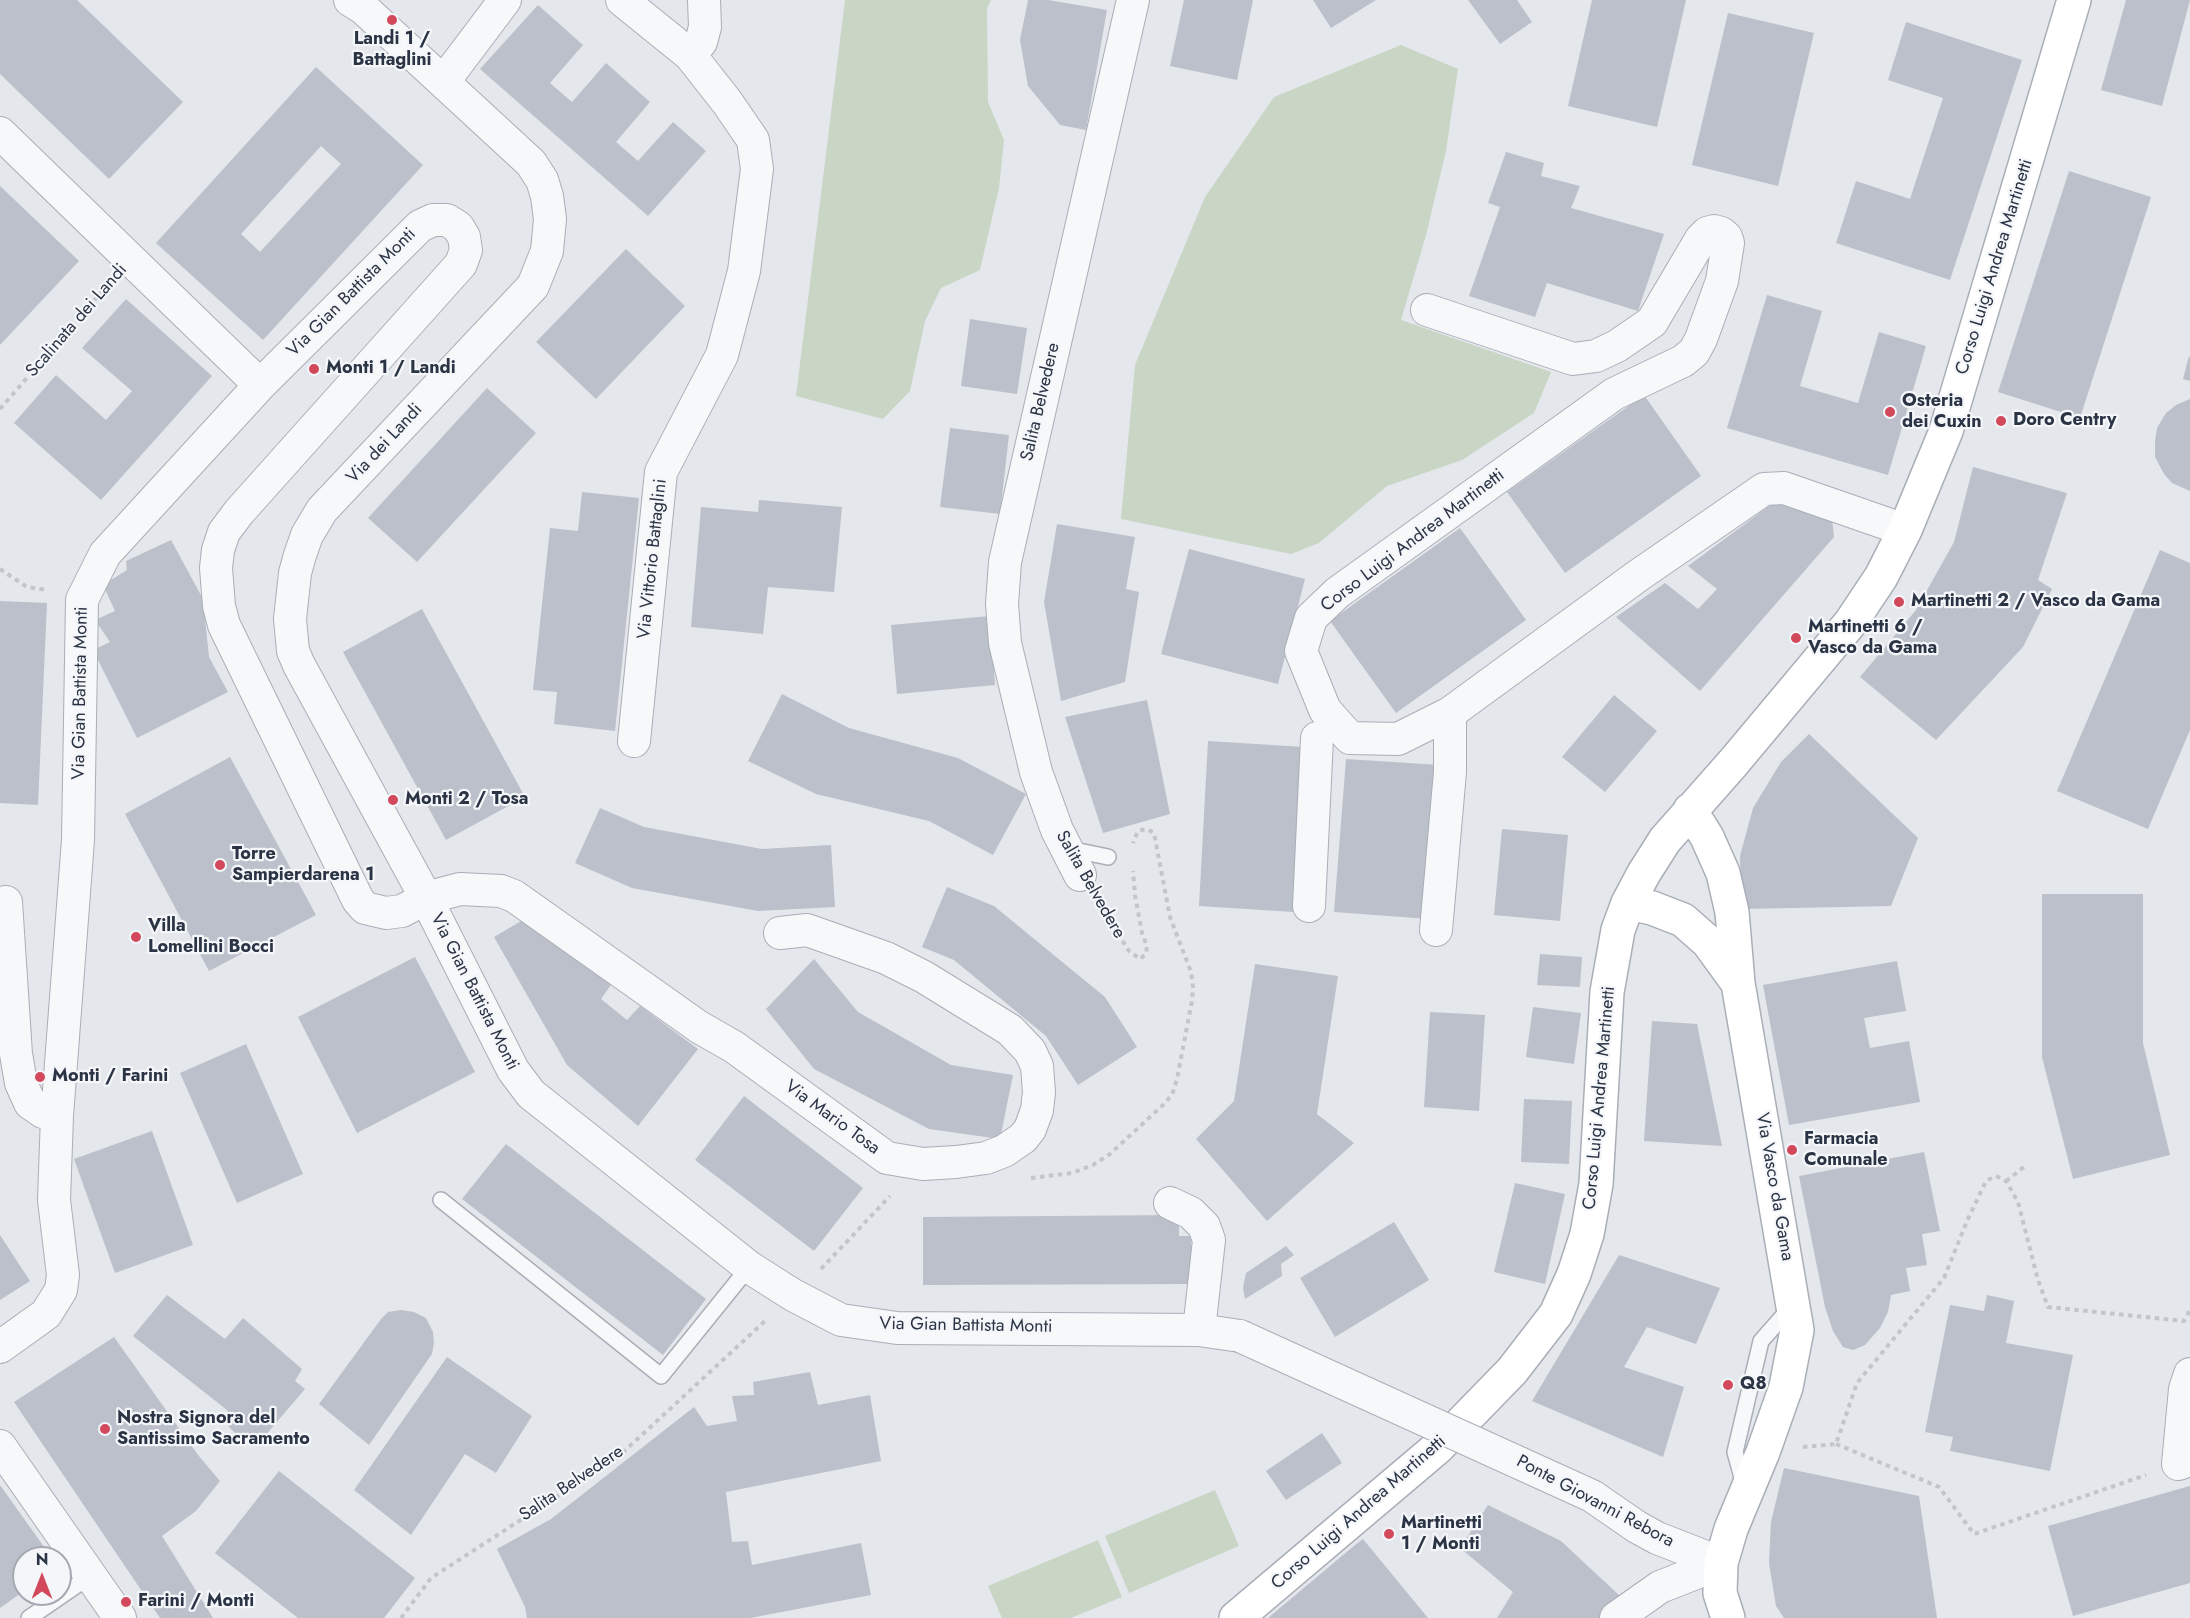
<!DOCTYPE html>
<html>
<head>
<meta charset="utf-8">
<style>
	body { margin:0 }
	#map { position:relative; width:2190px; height:1618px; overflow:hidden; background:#e4e7ec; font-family:Jost,sans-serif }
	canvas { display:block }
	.north { position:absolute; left:12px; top:1546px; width:60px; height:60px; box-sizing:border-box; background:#f4f6f9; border:2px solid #a4a8b1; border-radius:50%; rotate:0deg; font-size:16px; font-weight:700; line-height:24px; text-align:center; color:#2b3445 }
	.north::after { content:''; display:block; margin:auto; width:21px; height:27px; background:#d1495b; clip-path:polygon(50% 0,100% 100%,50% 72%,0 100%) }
</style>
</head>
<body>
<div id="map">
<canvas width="2190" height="1618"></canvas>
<div class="north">N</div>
</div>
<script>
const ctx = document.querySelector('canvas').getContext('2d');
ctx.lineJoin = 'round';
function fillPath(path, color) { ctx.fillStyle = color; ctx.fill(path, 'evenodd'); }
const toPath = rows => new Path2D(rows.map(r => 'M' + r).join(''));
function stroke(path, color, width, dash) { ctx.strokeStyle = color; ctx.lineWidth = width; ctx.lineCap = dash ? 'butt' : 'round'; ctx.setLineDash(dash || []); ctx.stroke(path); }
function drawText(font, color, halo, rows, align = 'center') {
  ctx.font = font + ' Jost,sans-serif'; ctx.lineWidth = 4.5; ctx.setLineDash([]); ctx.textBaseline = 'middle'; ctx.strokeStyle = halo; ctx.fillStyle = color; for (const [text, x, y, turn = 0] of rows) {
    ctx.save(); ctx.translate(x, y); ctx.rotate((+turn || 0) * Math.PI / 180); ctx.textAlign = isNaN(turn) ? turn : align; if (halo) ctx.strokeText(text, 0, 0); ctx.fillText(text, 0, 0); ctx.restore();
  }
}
const green = toPath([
	[845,0,991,0,987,8,988,102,1004,140,999,188,980,270,941,288,925,321,910,391,883,419,796,396],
	[1401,45,1458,69,1446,151,1426,235,1401,320,1551,372,1534,413,1462,460,1387,486,1319,543,1291,554,1121,519,1135,365,1205,197,1274,97],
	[1215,1490,1239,1546,1129,1593,1105,1536],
	[1098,1540,1122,1597,1071,1618,1002,1618,988,1586]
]);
const building = toPath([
	[0,0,77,0,183,102,109,179,0,74],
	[1028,0,1048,0,1107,10,1086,130,1060,125,1028,86,1020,40],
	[1184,0,1253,0,1237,80,1170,66],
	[1313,0,1376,0,1331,28],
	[1468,0,1517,0,1532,22,1500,44],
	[1592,0,1686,0,1657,127,1568,106],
	[2126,0,2190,0,2162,106,2101,90],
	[538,5,583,45,550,83,572,102,606,63,650,102,616,142,638,161,673,122,706,151,648,216,480,69],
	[1728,13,1814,33,1778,186,1692,165],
	[1906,22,2022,60,1950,280,1836,243,1856,181,1910,199,1943,98,1888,80],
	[316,67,423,165,263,340,156,243],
	[321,146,341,164,260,252,241,234],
	[1506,152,1544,163,1541,176,1580,186,1571,208,1664,234,1638,311,1547,283,1535,317,1469,296,1500,207,1488,203],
	[2069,171,2151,197,2080,418,1998,392],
	[0,186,79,261,0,345],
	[626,249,685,306,596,399,536,342],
	[1767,295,1822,311,1800,386,1858,403,1879,332,1926,346,1888,475,1727,428],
	[126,299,212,376,101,500,14,423,56,375,106,420,132,391,82,348],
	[970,319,1027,328,1017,394,961,386],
	[2189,356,2190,357,2190,381,2183,379],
	[487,388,536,433,417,562,368,518],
	[1644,395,1701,476,1565,573,1507,492],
	[2190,399,2190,491,2172,483,2164,474,2155,457,2155,441,2157,428,2166,413,2176,405],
	[950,428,1009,435,1000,514,940,507],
	[1973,467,2067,493,2038,580,2052,589,2023,647,1936,740,1860,677,1916,610,1954,542],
	[582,492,639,498,615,731,554,724,557,692,533,690,550,528,578,531],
	[759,500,842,507,834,592,768,587,763,634,691,627,701,507,758,512],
	[1776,501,1832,519,1834,537,1700,691,1616,617,1665,583,1698,609,1717,589,1688,566],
	[1057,524,1135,537,1126,589,1139,592,1125,682,1061,701,1044,602],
	[1460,528,1526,620,1396,713,1330,621],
	[171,540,203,599,209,657,228,692,137,738,93,650,110,642,95,620,115,611,103,585,127,570,126,561],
	[1189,549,1305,579,1278,684,1161,654],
	[2160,550,2190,563,2190,730,2148,829,2057,791],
	[0,601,47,603,38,805,0,803],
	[422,609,525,797,446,840,343,652],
	[990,616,995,685,897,694,891,625],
	[782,694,849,728,958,758,1026,794,993,855,929,821,816,794,748,761],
	[1614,695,1657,731,1605,792,1562,757],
	[1147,700,1170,814,1103,833,1065,717],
	[1809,734,1918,838,1891,906,1742,909,1740,856,1753,808,1781,762],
	[1208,741,1304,747,1294,912,1199,906],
	[230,757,316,915,209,971,125,814],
	[1346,759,1440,765,1429,919,1334,912],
	[600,808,644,827,762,849,831,845,835,907,758,911,632,888,575,863],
	[1502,829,1568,835,1560,921,1494,915],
	[947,887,994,906,1105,997,1137,1047,1078,1085,1046,1036,954,960,922,947],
	[2042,894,2143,894,2143,1043,2170,1155,2073,1179,2042,1057],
	[528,917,613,982,601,999,627,1020,640,1006,698,1049,638,1126,567,1065,494,937],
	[1540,954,1582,957,1580,987,1537,985],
	[415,957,475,1072,357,1133,298,1017],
	[814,959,858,1012,951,1065,1013,1075,1000,1139,929,1129,814,1069,766,1009],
	[1897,961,1906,1011,1864,1018,1870,1048,1909,1041,1920,1102,1789,1125,1763,985],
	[1255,964,1338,976,1317,1114,1354,1143,1267,1221,1196,1139,1234,1101],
	[1533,1007,1581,1013,1574,1064,1526,1057],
	[1430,1012,1485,1015,1479,1111,1424,1107],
	[1652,1021,1697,1024,1722,1146,1644,1141],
	[246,1044,303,1174,237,1203,180,1073],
	[744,1096,863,1188,814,1251,695,1160],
	[1524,1099,1572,1101,1569,1164,1521,1162],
	[152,1131,193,1245,115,1273,74,1159],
	[506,1144,706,1299,663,1355,462,1199],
	[1924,1152,1940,1231,1922,1234,1927,1265,1906,1268,1910,1291,1891,1295,1888,1312,1880,1328,1865,1345,1853,1350,1843,1347,1833,1331,1825,1307,1799,1176],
	[1515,1183,1565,1194,1545,1284,1494,1272],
	[1179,1215,1179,1236,1191,1236,1191,1284,923,1285,923,1217],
	[1394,1222,1429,1280,1335,1337,1300,1278],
	[0,1235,30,1281,0,1300],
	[1286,1246,1294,1255,1281,1264,1282,1276,1245,1299,1243,1288,1246,1273],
	[1619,1255,1720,1288,1696,1344,1647,1327,1624,1367,1684,1387,1663,1457,1532,1401],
	[167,1295,225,1339,243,1318,302,1369,295,1381,305,1389,263,1438,256,1433,248,1437,237,1435,229,1427,227,1410,133,1336],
	[1987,1295,2014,1301,2006,1343,2073,1355,2050,1471,1950,1451,1953,1437,1925,1432,1950,1305,1984,1311],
	[401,1310,414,1312,426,1318,433,1332,434,1343,432,1354,369,1445,319,1404,381,1319,388,1312],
	[114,1337,198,1455,220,1481,196,1511,162,1536,213,1618,160,1618,14,1402],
	[447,1357,532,1416,496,1473,465,1454,411,1535,354,1490],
	[810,1372,818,1405,870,1395,881,1461,726,1492,732,1542,748,1541,752,1565,861,1543,871,1595,750,1618,527,1618,525,1607,497,1549,551,1519,694,1407,707,1426,737,1421,732,1396,754,1395,753,1382],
	[1322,1433,1342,1463,1286,1500,1266,1471],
	[1784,1468,1919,1496,1937,1618,1784,1618,1776,1606,1769,1563,1771,1522],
	[279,1471,415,1578,384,1618,298,1618,215,1553],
	[0,1485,52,1558,24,1558,24,1591,0,1608],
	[2190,1486,2190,1583,2073,1616,2048,1526],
	[1488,1505,1561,1541,1620,1596,1604,1618,1497,1618,1513,1592,1460,1548],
	[1363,1539,1428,1618,1268,1618,1355,1545]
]);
const path = toPath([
	[0,409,106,287],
	[0,569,27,587,47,590],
	[1098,903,1129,951,1140,959,1146,954,1147,946,1142,933,1135,895,1133,871],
	[1031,1178,1072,1173,1093,1165,1110,1154,1163,1105,1172,1095,1177,1079,1192,1001,1193,987,1191,972,1170,917,1154,833,1147,829,1138,831,1133,843],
	[2006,1181,2024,1167],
	[821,1269,890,1196],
	[1836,1444,1939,1487,1974,1534,2146,1475],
	[1803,1447,1836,1444,1857,1383,1944,1278,1967,1221,1986,1181,1996,1176,2006,1181,2018,1202,2038,1280,2048,1307,2184,1321,2190,1310],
	[401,1618,431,1578,618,1457,765,1321]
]);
const lane = toPath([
	[1069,849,1108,857],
	[441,1200,661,1376,749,1267],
	[1744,1485,1735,1452,1761,1341,1792,1306],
	[29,1618,90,1576]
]);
const street = toPath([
	[350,0,363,8,531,163,542,180,547,196,550,219,547,251,533,286,322,510,307,535,300,555,295,573,290,619,293,651,299,665,426,898,513,1070,531,1094,749,1267,793,1295,841,1320,897,1328,1199,1330,1240,1336],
	[622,0,690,55,701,42,705,27,704,0],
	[444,81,505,0],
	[0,133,260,385],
	[1427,310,1573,359,1596,356,1617,346,1652,322,1701,239,1707,233,1714,231,1721,233,1726,237,1728,243,1722,281,1701,339,1694,352,1683,361,1614,394,1337,593,1311,618,1301,651,1325,710,1350,738,1398,739,1450,713,1639,575,1764,489,1784,488,1905,530],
	[634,741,661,472,722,355,744,271,757,169,753,140,727,102,690,55],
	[1080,875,1057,830,1036,772,1005,643,1002,604,1005,562,1133,0],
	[6,902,16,1054,21,1083,30,1103,43,1112,57,1116],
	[1309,906,1317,738],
	[1436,930,1450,772,1450,713],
	[1170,1203,1191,1213,1204,1226,1209,1240,1199,1330],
	[0,1347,46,1314,61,1290,63,1275,54,1200,57,1116,78,840,82,600,105,554,260,385,420,226,433,220,447,220,458,227,464,237,466,250,461,264,239,512,224,532,218,550,216,568,219,606,224,625,358,900,365,908,386,913,402,911,426,898,460,889,501,891,514,896,699,1027,734,1047,887,1158,923,1164,956,1162,986,1158,1004,1151,1023,1138,1030,1129,1037,1110,1039,1092,1037,1066,1030,1051,1010,1030,924,977,886,958,807,930,780,933],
	[2190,1374,2185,1389,2178,1464,2190,1460],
	[0,1446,120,1618],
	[1637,1527,1657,1538,1721,1563],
	[1616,1618,1660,1587,1721,1563]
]);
const secondary = toPath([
	[1690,810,1707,837,1723,873,1732,912,1738,983,1797,1330,1786,1387,1763,1452,1731,1529,1721,1563,1720,1593,1728,1618],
	[1628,903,1652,908,1683,920,1708,942,1737,982],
	[1236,1618,1437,1448,1512,1371,1556,1314,1574,1274,1587,1234,1596,1184,1607,992,1618,930,1628,903,1644,873,1665,840,1733,763,1851,622,1881,577,1905,530,1946,431,2074,0]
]);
const streetBridge = toPath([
	[1240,1336,1592,1496,1637,1527]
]);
const markers = [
	[392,20,6,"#d1495b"],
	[314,369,6,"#d1495b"],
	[1890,412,6,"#d1495b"],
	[2001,421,6,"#d1495b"],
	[1899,602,6,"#d1495b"],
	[1796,638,6,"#d1495b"],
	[393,800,6,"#d1495b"],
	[220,865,6,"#d1495b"],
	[136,937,6,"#d1495b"],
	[40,1077,6,"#d1495b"],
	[1792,1150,6,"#d1495b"],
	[1728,1385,6,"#d1495b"],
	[105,1429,6,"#d1495b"],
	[1389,1534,6,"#d1495b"],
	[126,1602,6,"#d1495b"]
];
const poiNames = [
	["Landi 1 /",392,40,"center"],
	["Battaglini",392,61,"center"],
	["Monti 1 / Landi",326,369],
	["Osteria",1902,402],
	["dei Cuxin",1902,423],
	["Doro Centry",2013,421],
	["Martinetti 2 / Vasco da Gama",1911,602],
	["Martinetti 6 /",1808,628],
	["Vasco da Gama",1808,649],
	["Monti 2 / Tosa",405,800],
	["Torre",232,855],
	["Sampierdarena 1",232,876],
	["Villa",148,927],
	["Lomellini Bocci",148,948],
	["Monti / Farini",52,1077],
	["Farmacia",1804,1140],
	["Comunale",1804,1161],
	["Q8",1740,1385],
	["Nostra Signora del",117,1419],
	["Santissimo Sacramento",117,1440],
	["Martinetti",1401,1524],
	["1 / Monti",1401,1545],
	["Farini / Monti",138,1602]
];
const streetNames = [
	["Corso Luigi Andrea Martinetti",1995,267,-73],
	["Via Gian Battista Monti",352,293,-45],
	["Scalinata dei Landi",77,321,-49],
	["Salita Belvedere",1041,402,-77],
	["Via dei Landi",385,444,-47],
	["Corso Luigi Andrea Martinetti",1413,541,-37],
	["Via Vittorio Battaglini",653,559,-84],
	["Via Gian Battista Monti",81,693,-89],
	["Salita Belvedere",1090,885,60],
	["Via Gian Battista Monti",474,992,63],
	["Corso Luigi Andrea Martinetti",1600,1098,-85],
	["Via Mario Tosa",832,1118,36],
	["Via Vasco da Gama",1774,1187,80],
	["Via Gian Battista Monti",966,1326,1],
	["Salita Belvedere",572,1484,-34],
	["Ponte Giovanni Rebora",1595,1502,28],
	["Corso Luigi Andrea Martinetti",1359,1513,-41]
];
fillPath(green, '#c9d6c5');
fillPath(building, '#bbc0ca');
stroke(lane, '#a9aeb7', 18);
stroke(street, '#a9aeb7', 34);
stroke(secondary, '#a9aeb7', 36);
stroke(path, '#c2c5cb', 4, [4.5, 4.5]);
stroke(lane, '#f7f8fa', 15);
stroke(street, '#f7f8fa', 32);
stroke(secondary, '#fff', 33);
stroke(streetBridge, '#a9aeb7', 34, []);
stroke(streetBridge, '#f7f8fa', 32);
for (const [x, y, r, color] of markers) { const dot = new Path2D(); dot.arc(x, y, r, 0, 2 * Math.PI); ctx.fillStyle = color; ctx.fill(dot); stroke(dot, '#f4f6f9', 2); }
drawText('bold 18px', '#2b3445', '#f4f6f9', poiNames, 'left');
drawText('18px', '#2b3445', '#f4f6f9', streetNames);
</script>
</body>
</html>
